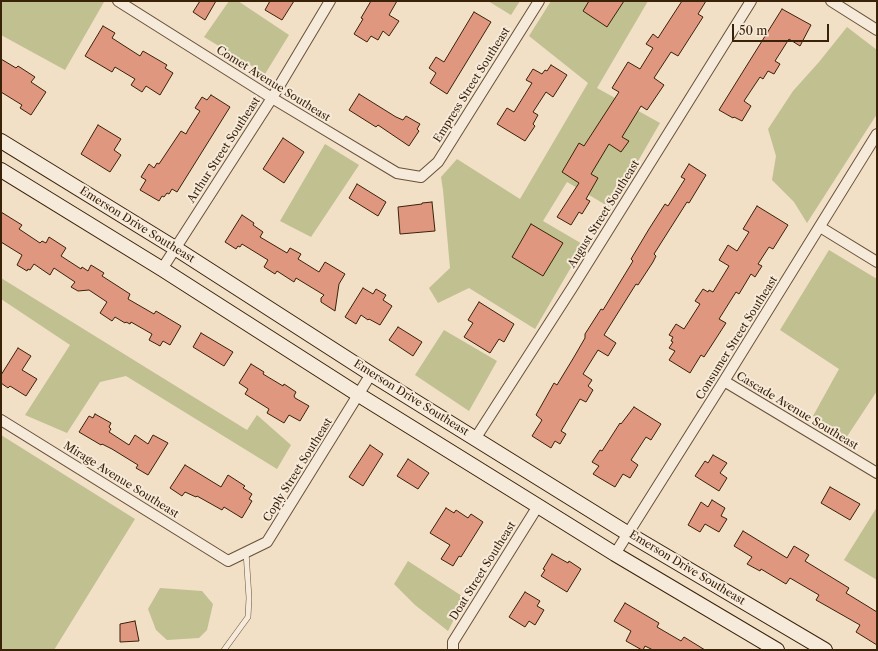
<!DOCTYPE html>
<html>
<head>
<meta charset="utf-8">
<style>
	body { margin:0 }
	#map { position:relative; width:878px; height:651px; overflow:hidden; background:#f1dfc6; font-family:"Libre Caslon Text",serif }
	canvas { display:block }
	.frame { position:absolute; inset:0; border:2px solid #3a2208; pointer-events:none }
	.scale { position:absolute; left:732px; top:24px; width:97px; height:18px; box-sizing:border-box; border:2px solid #3a2208; border-top:0; padding-left:5px; font-size:12px; line-height:14px; white-space:nowrap; color:#3a2208; -webkit-text-stroke:3px #f6eada; paint-order:stroke }
</style>
</head>
<body>
<div id="map">
<canvas width="878" height="651"></canvas>
<div class="frame"></div>
<div class="scale">50 m</div>
</div>
<script>
const ctx = document.querySelector('canvas').getContext('2d');
ctx.lineJoin = 'round';
function fillPath(path, color) { ctx.fillStyle = color; ctx.fill(path, 'evenodd'); }
const toPath = rows => new Path2D(rows.map(r => 'M' + r).join(''));
function stroke(path, color, width, dash) { ctx.strokeStyle = color; ctx.lineWidth = width; ctx.lineCap = dash ? 'butt' : 'round'; ctx.setLineDash(dash || []); ctx.stroke(path); }
function drawText(font, color, halo, rows, align = 'center') {
  ctx.font = font + ' "Libre Caslon Text",serif'; ctx.lineWidth = 4; ctx.setLineDash([]); ctx.textBaseline = 'middle'; ctx.strokeStyle = halo; ctx.fillStyle = color; for (const [text, x, y, turn = 0] of rows) {
    ctx.save(); ctx.translate(x, y); ctx.rotate((+turn || 0) * Math.PI / 180); ctx.textAlign = isNaN(turn) ? turn : align; if (halo) ctx.strokeText(text, 0, 0); ctx.fillText(text, 0, 0); ctx.restore();
  }
}
const green = toPath([
	[1,1,103,1,104,2,65,70,1,35],
	[229,1,238,1,289,35,265,74,204,37],
	[488,1,520,1,511,15],
	[551,1,648,1,597,88,660,123,611,208,567,182,543,221,584,245,535,329,469,288,438,303,429,288,450,268,443,190,441,177,457,159,520,199,588,83,529,36],
	[847,27,877,50,877,114,807,223,794,202,772,180,776,156,768,129,793,91,819,62],
	[325,144,359,165,311,237,280,221],
	[829,250,877,279,877,391,846,438,813,416,839,369,780,330],
	[1,278,247,430,257,415,291,445,277,469,126,376,100,382,67,433,25,415,70,345,1,299],
	[444,330,497,361,469,411,415,375],
	[1,435,135,519,54,650,1,650],
	[877,507,877,580,844,560],
	[408,561,465,598,448,631,415,605,394,584],
	[160,588,202,591,213,604,207,630,199,638,167,640,156,630,148,609]
]);
const building = toPath([
	[200,1,216,1,205,20,193,12,200,1],
	[270,1,294,1,282,20,265,10,270,1],
	[371,1,397,1,389,15,399,21,389,36,383,31,378,40,371,36,367,42,354,34,363,19,361,18,371,1],
	[589,1,624,1,607,27,583,11,589,1],
	[682,1,706,1,698,14,703,17,678,56,671,52,654,78,664,85,647,110,641,106,622,137,629,141,621,152,609,144,591,174,598,178,586,199,590,201,582,214,579,212,571,225,557,217,579,183,562,172,579,143,584,146,619,92,612,88,628,62,640,69,653,48,646,44,653,34,658,38,682,1],
	[782,9,811,25,800,46,789,39,775,61,780,64,774,74,768,71,763,79,760,77,744,101,751,106,742,121,734,117,733,118,719,110,782,9],
	[474,12,491,22,447,94,430,83,436,73,429,68,436,57,444,62,474,12],
	[103,26,115,33,112,38,140,56,143,51,167,65,165,68,173,73,160,95,146,86,142,92,131,85,135,79,115,67,112,72,85,56,103,26],
	[1,59,16,68,18,66,35,77,31,82,46,92,31,115,20,108,22,105,1,92,1,59],
	[551,65,567,75,553,97,546,92,533,112,538,115,533,124,535,126,525,141,497,124,507,108,514,112,532,83,526,80,533,69,542,74,545,70,547,71,551,65],
	[359,94,396,117,403,120,406,116,420,124,417,129,419,131,409,146,378,125,376,127,349,110,359,94],
	[211,95,230,107,177,192,172,189,169,194,167,193,164,197,162,196,159,201,140,190,146,180,141,177,149,164,154,168,157,163,159,164,181,131,186,134,188,130,200,111,195,108,202,97,207,100,211,95],
	[98,125,121,139,114,150,121,155,110,172,81,154,98,125],
	[283,138,304,152,284,183,263,169,283,138],
	[689,164,706,175,689,203,687,202,654,254,656,256,653,262,638,285,636,284,604,335,616,343,608,356,598,350,583,374,592,380,588,386,593,390,586,402,580,399,561,431,566,434,560,444,555,441,551,448,532,436,542,420,536,415,554,383,557,385,574,357,585,338,585,334,601,309,603,310,633,261,631,259,649,229,665,204,668,206,685,179,681,177,689,164],
	[357,184,386,202,378,216,349,198,357,184],
	[432,202,435,231,400,234,398,207,422,204,422,203,432,202],
	[757,206,788,225,773,249,769,247,758,264,762,266,755,277,751,274,739,294,736,292,719,319,726,323,704,357,701,355,690,373,669,360,675,351,669,348,673,342,671,341,673,337,669,335,676,324,684,329,700,304,695,301,703,289,708,292,709,290,713,292,729,266,719,260,728,245,737,251,749,232,743,229,757,206],
	[1,212,22,225,19,229,40,243,42,241,46,243,49,237,66,248,61,256,81,269,82,267,88,271,91,265,104,273,102,276,130,294,128,299,154,314,156,311,181,326,170,345,163,341,160,346,149,340,152,334,131,322,130,324,126,322,125,323,115,317,112,321,100,313,107,302,89,290,78,291,71,287,75,282,54,268,50,275,34,264,30,270,28,269,27,271,17,265,22,255,1,242,1,212],
	[242,215,254,223,253,225,263,232,260,237,287,253,290,248,301,254,298,259,319,272,325,262,345,274,339,284,335,311,321,302,321,298,324,295,296,278,294,282,277,271,275,274,264,267,268,260,242,244,240,247,238,246,236,249,225,242,242,215],
	[531,224,563,243,543,276,512,257,531,224],
	[363,288,373,294,376,289,386,295,383,300,392,306,380,325,369,319,368,320,361,315,356,324,345,317,363,288],
	[479,302,514,324,504,342,499,339,490,353,464,337,473,323,468,320,479,302],
	[398,327,422,342,413,356,389,340,398,327],
	[201,333,233,352,224,366,193,347,201,333],
	[18,348,31,356,22,370,37,379,26,396,10,386,8,388,1,383,1,375,18,348],
	[251,364,264,372,263,374,283,386,284,384,296,392,294,396,295,398,309,406,300,421,289,415,284,423,267,413,269,409,245,394,248,389,239,383,251,364],
	[634,407,661,424,651,440,646,437,631,460,638,465,630,478,623,474,615,487,593,474,599,466,592,462,600,450,602,451,620,423,621,424,634,407],
	[95,414,111,423,109,427,111,429,109,432,129,445,135,435,148,444,153,435,168,443,148,475,136,468,138,465,112,449,102,444,101,445,79,432,89,416,93,418,95,414],
	[370,445,383,454,363,486,349,477,370,445],
	[713,455,727,463,720,473,727,478,719,491,695,476,705,461,708,463,713,455],
	[408,459,429,473,418,489,397,476,408,459],
	[185,465,221,487,228,475,245,486,243,488,252,494,249,499,252,501,242,518,224,507,222,510,197,496,196,497,185,492,182,496,170,488,185,465],
	[830,487,860,504,850,520,821,503,830,487],
	[712,500,725,508,721,516,727,519,719,532,705,524,700,532,688,525,701,502,708,507,712,500],
	[446,508,454,513,456,510,468,518,471,514,483,522,461,557,459,556,453,566,441,559,450,545,430,533,446,508],
	[743,531,787,558,794,546,809,555,805,561,849,588,846,593,877,612,877,645,856,632,860,625,816,600,819,595,790,578,786,584,761,569,760,571,747,564,752,557,734,546,743,531],
	[552,554,568,563,569,561,581,569,567,592,541,576,545,570,543,569,552,554],
	[525,592,540,601,537,606,544,610,535,625,529,621,525,627,509,617,525,592],
	[625,603,659,623,657,627,681,641,684,637,705,650,653,650,645,646,643,650,642,650,626,641,631,631,614,621,625,603],
	[135,621,139,641,120,642,120,624,135,621]
]);
const lane = toPath([
	[224,650,248,617,249,598,246,552]
]);
const street = toPath([
	[118,1,272,98,397,173,421,177,438,162,539,1],
	[831,1,877,30],
	[820,227,877,262],
	[162,269,272,98,330,1],
	[724,381,877,473],
	[1,420,228,561,267,542,371,374],
	[475,439,572,288,751,1],
	[615,554,724,381,877,134],
	[453,650,453,642,538,506]
]);
const secondary = toPath([
	[1,141,175,248,371,374,627,533,825,650],
	[1,170,162,269,359,395,538,506,615,554,777,650]
]);
const streetNames = [
	["Comet Avenue Southeast",273,84,32],
	["Empress Street Southeast",472,85,-58],
	["Arthur Street Southeast",224,150,-57],
	["August Street Southeast",604,214,-58],
	["Emerson Drive Southeast",137,225,32],
	["Consumer Street Southeast",737,338,-58],
	["Emerson Drive Southeast",411,398,32],
	["Cascade Avenue Southeast",797,411,31],
	["Coply Street Southeast",298,470,-58],
	["Mirage Avenue Southeast",121,480,32],
	["Emerson Drive Southeast",687,568,31],
	["Doat Street Southeast",483,571,-58]
];
fillPath(green, '#c0c091');
fillPath(building, '#df9780');
stroke(building, '#3a2208', 1);
stroke(lane, '#685138', 6);
stroke(street, '#685138', 12);
stroke(secondary, '#3a2208', 16);
stroke(lane, '#f6eada', 5);
stroke(street, '#f6eada', 10);
stroke(secondary, '#f6eada', 14);
drawText('11px', '#3a2208', '#f6eada', streetNames);
</script>
</body>
</html>
